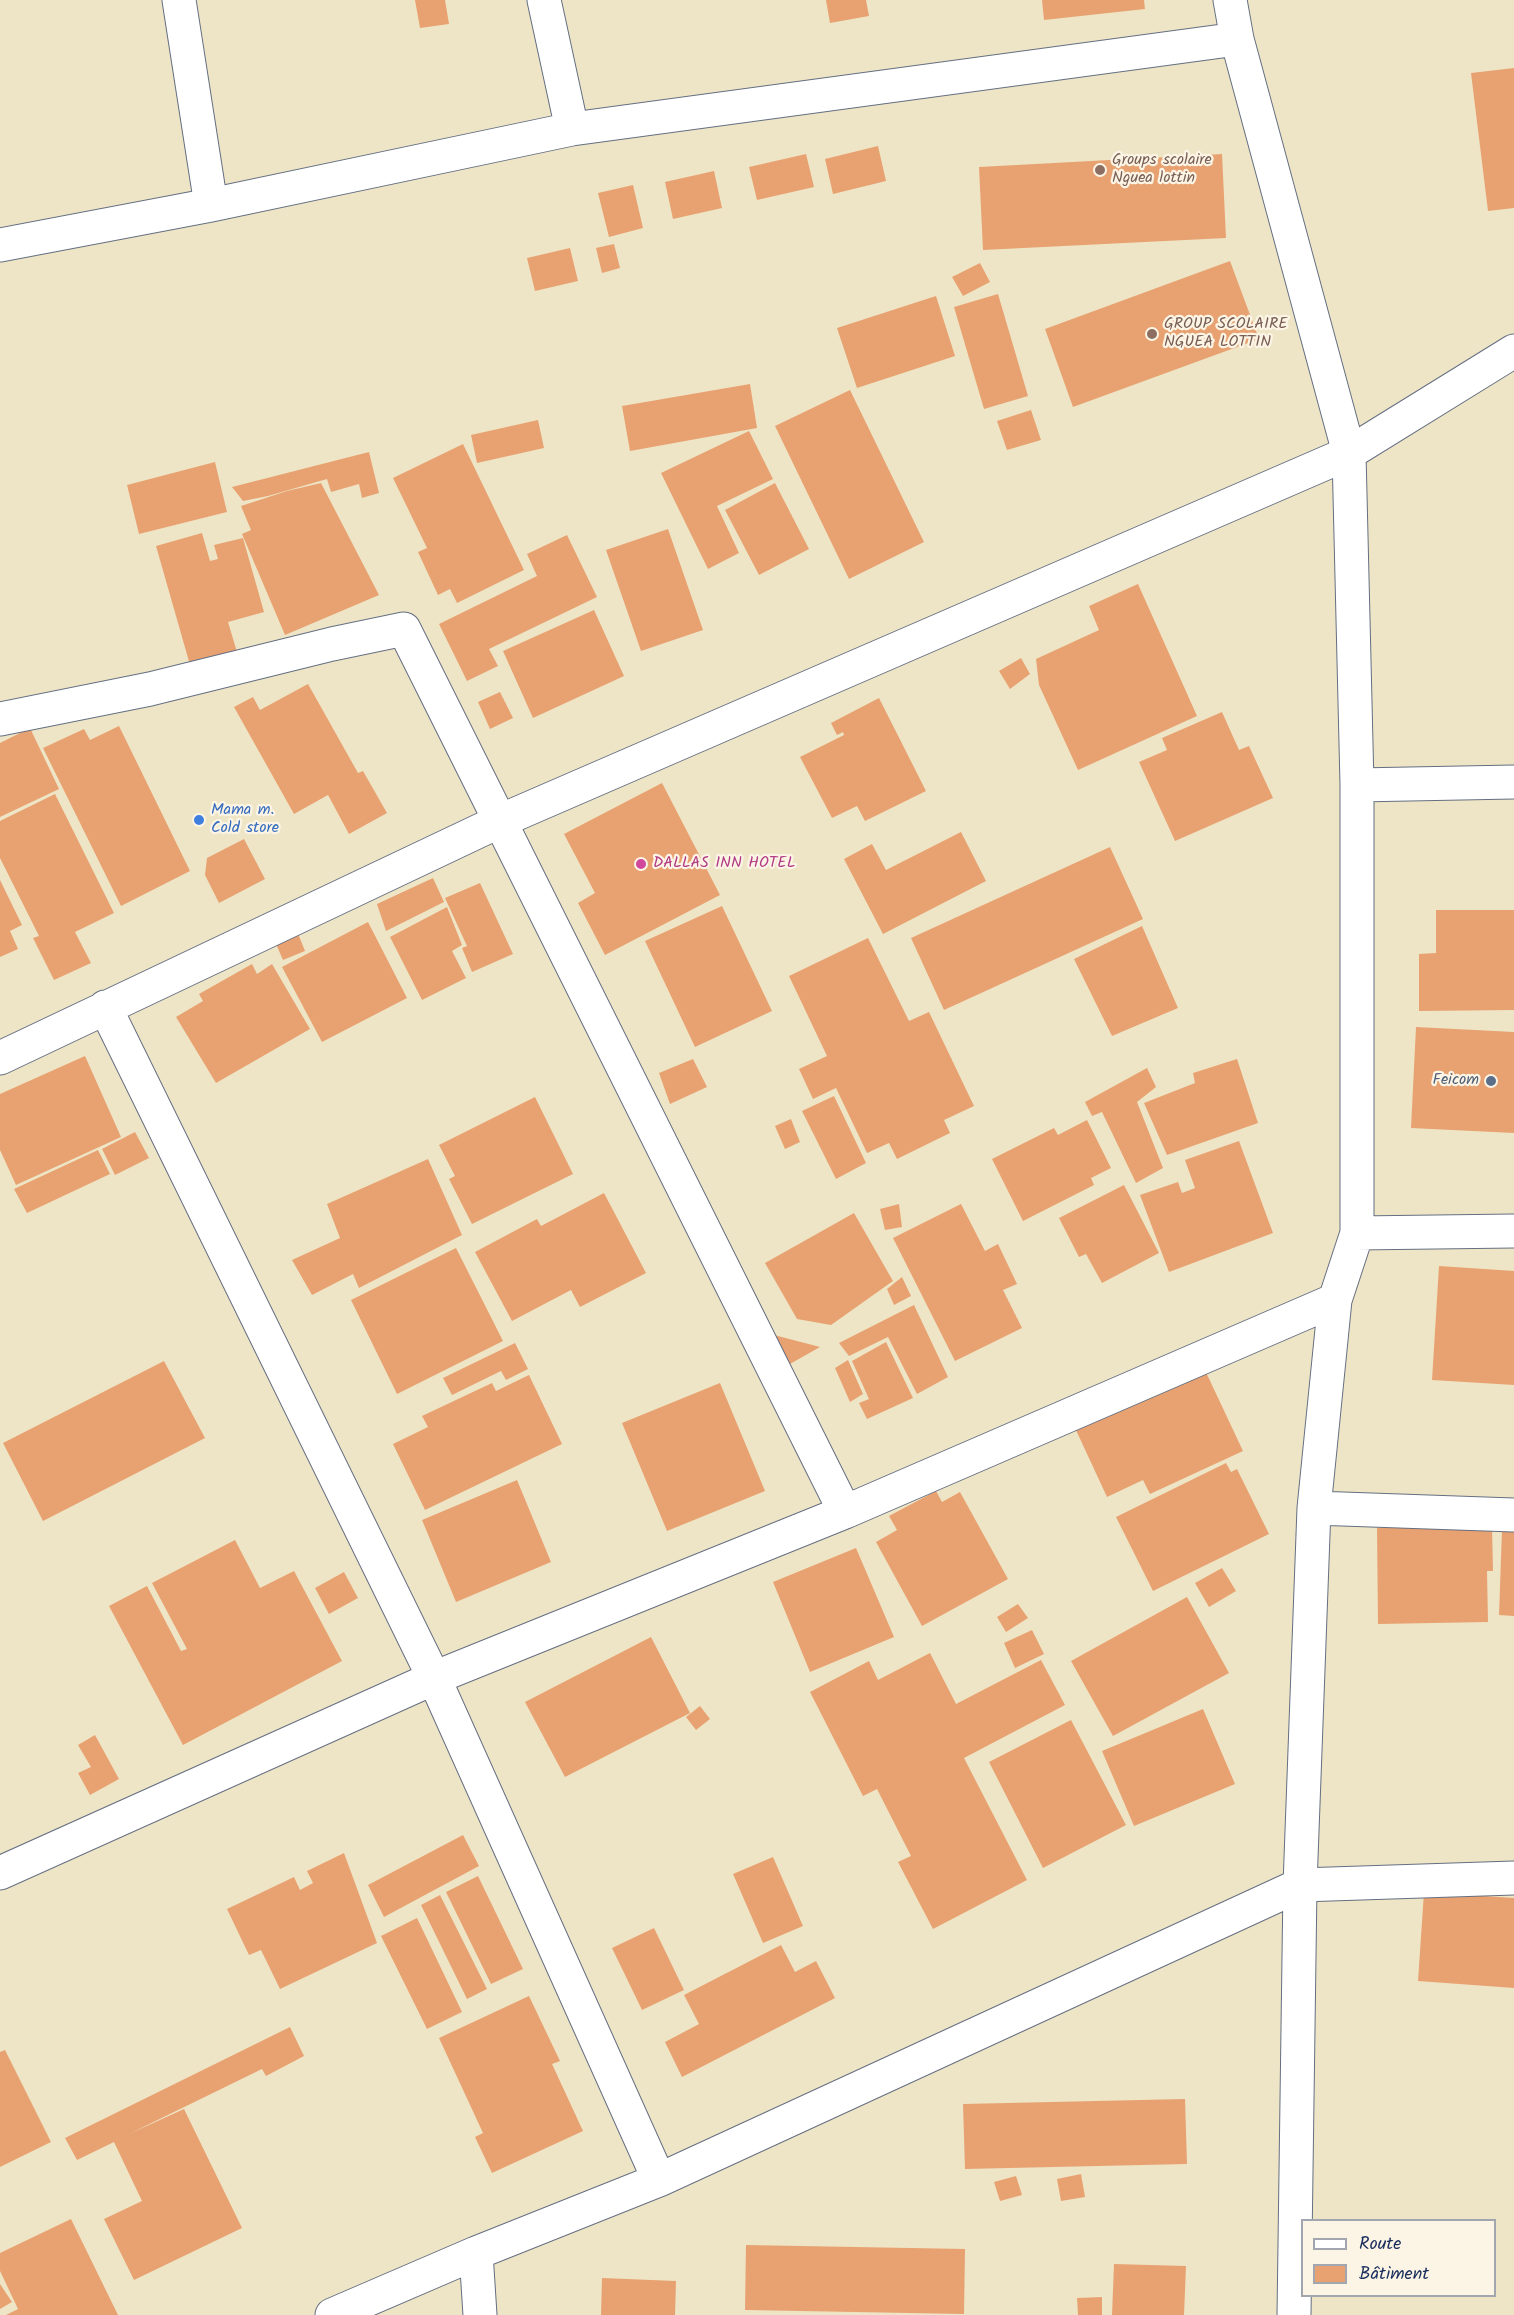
<!DOCTYPE html>
<html>
<head>
<meta charset="utf-8">
<style>
	body { margin:0 }
	#map { position:relative; width:1514px; height:2315px; overflow:hidden; background:#eee5c6; font-family:Kalam,sans-serif }
	canvas { display:block }
	.legend { position:absolute; left:1301px; top:2219px; width:195px; height:78px; box-sizing:border-box; background:#fcf5e5; border:2px solid #a2a6af; margin:0; padding:8px 10px; list-style:none; font-size:18px; color:#1b2f5e }
	.legend li { display:flex; align-items:center; gap:12px; height:30px }
	.legend b { width:30px; border:2px solid #a2a6af }
</style>
</head>
<body>
<div id="map">
<canvas width="1514" height="2315"></canvas>
<ul class="legend">
<li><b style="height:8px;background:#fff"></b>Route</li>
<li><b style="height:16px;background:#e8a271"></b>Bâtiment</li>
</ul>
</div>
<script>
const ctx = document.querySelector('canvas').getContext('2d');
ctx.lineJoin = 'round';
function fillPath(path, color) { ctx.fillStyle = color; ctx.fill(path, 'evenodd'); }
const toPath = rows => new Path2D(rows.map(r => 'M' + r).join(''));
function stroke(path, color, width, dash) { ctx.strokeStyle = color; ctx.lineWidth = width; ctx.lineCap = dash ? 'butt' : 'round'; ctx.setLineDash(dash || []); ctx.stroke(path); }
function drawText(font, color, halo, rows, align = 'center') {
  ctx.font = font + ' Kalam,sans-serif'; ctx.lineWidth = 4.5; ctx.setLineDash([]); ctx.textBaseline = 'middle'; ctx.strokeStyle = halo; ctx.fillStyle = color; for (const [text, x, y, turn = 0] of rows) {
    ctx.save(); ctx.translate(x, y); ctx.rotate((+turn || 0) * Math.PI / 180); ctx.textAlign = isNaN(turn) ? turn : align; if (halo) ctx.strokeText(text, 0, 0); ctx.fillText(text, 0, 0); ctx.restore();
  }
}
const building = toPath([
	[415,0,445,0,449,24,420,28],
	[826,0,866,0,869,16,830,23],
	[1042,0,1144,0,1145,9,1044,20],
	[1514,68,1514,208,1488,211,1471,73],
	[878,146,886,181,833,194,825,159],
	[806,154,814,187,757,200,749,167],
	[1222,154,1226,238,983,250,979,167],
	[714,171,722,208,673,219,665,182],
	[633,185,643,228,609,237,598,193],
	[614,244,620,268,602,273,596,248],
	[570,248,578,281,535,291,527,258],
	[1230,261,1259,339,1073,407,1045,329],
	[980,263,990,282,963,296,952,277],
	[998,294,1028,396,984,409,954,307],
	[936,296,955,356,857,388,837,328],
	[750,384,757,428,630,451,622,406],
	[850,390,924,542,849,579,775,426],
	[1031,410,1041,440,1007,450,997,421],
	[538,420,544,448,477,463,471,435],
	[749,431,773,479,717,506,739,553,708,569,661,473],
	[463,444,524,570,457,603,450,589,438,595,418,552,427,548,393,478],
	[369,452,379,493,362,498,359,484,331,492,327,479,268,496,243,501,232,487],
	[215,462,227,512,139,534,127,485],
	[321,483,379,595,285,635,242,534,251,530,241,506,287,491],
	[775,483,809,549,759,575,725,510],
	[668,529,703,630,641,651,606,550],
	[202,533,210,561,218,559,214,545,243,538,264,612,228,622,237,652,190,665,156,546],
	[567,535,597,597,489,649,498,666,467,681,439,624,537,576,527,554],
	[1138,584,1197,716,1078,770,1039,685,1036,659,1099,630,1089,606],
	[594,610,624,676,533,718,503,651],
	[1021,658,1030,674,1010,689,999,671],
	[308,684,358,773,363,771,387,813,349,834,328,795,294,814,234,707,253,697,260,710],
	[500,692,513,718,490,729,478,702],
	[879,698,926,791,865,821,857,806,832,818,800,757,844,735,843,732,837,735,831,723],
	[1222,712,1239,750,1249,746,1273,798,1175,841,1139,762,1167,750,1162,738],
	[119,726,190,871,121,906,43,748,84,729,90,740],
	[30,728,59,789,0,817,0,743],
	[662,783,720,895,605,955,578,903,595,893,564,834],
	[55,794,114,913,75,932,91,963,54,980,33,938,39,936,0,858,0,821],
	[961,832,986,881,883,934,844,859,872,844,886,870],
	[244,839,265,879,219,903,205,875,207,858],
	[1110,847,1143,919,944,1010,911,938],
	[433,878,444,902,386,931,377,904],
	[0,880,22,925,10,931,18,949,0,957],
	[480,883,513,954,472,972,462,948,467,946,445,898],
	[722,906,772,1011,695,1047,645,941],
	[447,907,462,945,452,951,466,978,422,1000,390,937],
	[1436,910,1514,910,1514,1010,1419,1011,1419,954,1436,953],
	[293,921,305,951,283,960,270,930],
	[368,922,407,998,322,1042,282,967],
	[1142,926,1178,1008,1112,1036,1074,959],
	[868,938,909,1021,929,1012,974,1106,944,1120,950,1133,897,1159,889,1143,867,1153,836,1088,813,1099,799,1069,827,1056,789,976],
	[252,964,257,974,272,964,310,1029,216,1083,176,1017,203,1001,199,994],
	[1416,1027,1514,1032,1514,1133,1411,1128],
	[85,1056,121,1137,16,1185,0,1150,0,1094],
	[693,1059,707,1087,670,1104,659,1073],
	[1237,1059,1258,1123,1167,1155,1144,1103,1195,1083,1193,1073],
	[1147,1068,1156,1087,1137,1102,1163,1168,1136,1183,1102,1112,1092,1116,1085,1102],
	[834,1096,866,1163,836,1179,802,1111],
	[535,1097,573,1174,472,1224,449,1179,455,1176,439,1145],
	[791,1119,800,1142,785,1149,775,1126],
	[1087,1120,1111,1168,1091,1178,1094,1185,1023,1221,992,1159,1054,1128,1058,1135],
	[135,1132,149,1158,115,1175,102,1149],
	[1239,1141,1273,1233,1169,1272,1140,1195,1178,1182,1182,1193,1195,1188,1185,1160],
	[98,1150,110,1174,27,1213,14,1189],
	[428,1159,462,1235,359,1288,353,1274,312,1295,292,1260,340,1238,327,1204],
	[1124,1185,1159,1253,1102,1283,1086,1254,1079,1257,1059,1218],
	[604,1193,646,1273,580,1307,571,1290,512,1321,475,1252,537,1219,541,1226],
	[899,1204,902,1227,885,1230,880,1209],
	[961,1204,985,1251,998,1244,1017,1284,1003,1290,1022,1328,955,1361,893,1238],
	[854,1213,893,1281,831,1325,797,1319,765,1263],
	[456,1248,503,1341,397,1394,351,1300],
	[1439,1266,1514,1271,1514,1385,1432,1380],
	[902,1277,911,1296,894,1305,887,1289],
	[914,1305,948,1377,917,1394,888,1337,849,1356,839,1343],
	[774,1335,820,1347,790,1364],
	[886,1342,913,1398,867,1419,859,1403,869,1399,852,1361],
	[515,1343,528,1369,506,1380,501,1371,452,1395,443,1378],
	[848,1360,863,1394,850,1402,835,1368],
	[164,1361,205,1438,43,1521,3,1443],
	[1204,1368,1243,1451,1150,1494,1143,1480,1107,1497,1075,1428],
	[529,1375,562,1444,425,1510,393,1444,428,1427,422,1416,492,1383,496,1391],
	[720,1383,765,1491,667,1531,622,1423],
	[1226,1463,1231,1472,1237,1469,1269,1534,1153,1591,1116,1517],
	[517,1480,551,1562,456,1602,422,1520],
	[936,1491,942,1502,960,1492,1008,1579,922,1626,876,1542,897,1530,889,1516],
	[1492,1525,1493,1571,1487,1571,1488,1622,1378,1624,1377,1528],
	[1502,1530,1514,1530,1514,1616,1499,1615],
	[235,1540,260,1588,294,1571,342,1661,183,1745,109,1606,147,1586,181,1651,187,1649,152,1583],
	[856,1548,894,1637,810,1672,773,1582],
	[1222,1568,1236,1591,1209,1607,1195,1583],
	[344,1572,358,1598,329,1614,315,1588],
	[1187,1597,1229,1673,1113,1736,1071,1661],
	[1018,1604,1028,1618,1006,1632,997,1617],
	[1032,1630,1044,1654,1015,1668,1004,1643],
	[651,1637,690,1713,565,1777,525,1702],
	[930,1653,956,1704,1041,1660,1065,1705,964,1758,1027,1880,933,1929,898,1862,911,1856,877,1789,863,1796,810,1692,869,1661,878,1680],
	[700,1706,710,1719,696,1730,686,1717],
	[1203,1709,1235,1784,1134,1826,1102,1751],
	[1071,1720,1126,1825,1043,1868,989,1762],
	[95,1735,119,1779,90,1795,78,1773,91,1767,78,1745],
	[463,1835,479,1866,384,1917,368,1885],
	[344,1853,377,1943,280,1989,261,1950,249,1955,227,1909,294,1877,300,1890,313,1883,307,1871],
	[773,1857,803,1926,763,1943,733,1874],
	[478,1876,523,1969,491,1984,446,1892],
	[1424,1892,1514,1898,1514,1988,1418,1981],
	[440,1895,487,1989,467,1999,421,1905],
	[417,1918,462,2012,427,2029,381,1936],
	[654,1928,684,1990,642,2010,612,1948],
	[781,1945,795,1972,816,1961,835,1998,682,2077,665,2042,699,2024,684,1995],
	[529,1996,560,2061,552,2064,583,2131,492,2173,475,2137,483,2133,439,2038],
	[290,2027,304,2056,266,2076,262,2069,129,2134,184,2109,242,2228,134,2280,104,2219,142,2201,114,2142,77,2160,65,2138],
	[5,2050,51,2142,0,2167,0,2052],
	[1185,2099,1187,2164,965,2169,963,2104],
	[1081,2174,1085,2197,1061,2201,1057,2179],
	[1016,2176,1022,2195,1000,2201,994,2182],
	[71,2219,118,2315,6,2315,18,2309,0,2271,0,2253],
	[746,2245,965,2249,964,2314,745,2310],
	[1114,2264,1186,2266,1184,2315,1112,2315],
	[602,2278,676,2281,675,2315,601,2315],
	[0,2284,12,2302,0,2309],
	[1102,2297,1102,2315,1078,2315,1077,2298]
]);
const street = toPath([
	[179,0,211,205],
	[544,0,572,129],
	[1230,0,1237,39,1349,453,1357,785,1357,1233,1335,1300,1314,1508,1300,1885,1294,2315],
	[0,245,211,205,572,129,1237,39],
	[0,719,150,689,332,644,404,629,845,1512],
	[1357,785,1514,782],
	[105,1007,434,1678,659,2180],
	[0,1058,500,821,1349,453,1514,351],
	[1357,1233,1514,1231],
	[1314,1508,1514,1515],
	[0,1873,434,1678,845,1512,1335,1300],
	[476,2253,480,2315],
	[332,2315,476,2253,659,2180,1300,1885,1514,1878]
]);
const markers = [
	[1100,170,6,"#8d6e63"],
	[1152,334,6,"#8d6e63"],
	[199,820,6,"#3f7fe0"],
	[641,864,6,"#d1479c"],
	[1491,1081,6,"#5c6f8a"]
];
const educationNames = [
	["Groups scolaire",1112,161],
	["Nguea lottin",1112,179],
	["GROUP SCOLAIRE",1164,325],
	["NGUEA LOTTIN",1164,343]
];
const shopNames = [
	["Mama m.",211,811],
	["Cold store",211,829]
];
const hotelNames = [
	["DALLAS INN HOTEL",653,864]
];
const serviceNames = [
	["Feicom",1479,1081]
];
fillPath(building, '#e8a271');
stroke(street, '#656f82', 35);
stroke(street, '#fff', 33);
for (const [x, y, r, color] of markers) { const dot = new Path2D(); dot.arc(x, y, r, 0, 2 * Math.PI); ctx.fillStyle = color; ctx.fill(dot); stroke(dot, '#fcf5e5', 2); }
drawText('16px', '#785e54', '#fcf5e5', educationNames, 'left');
drawText('16px', '#366cbe', '#fcf5e5', shopNames, 'left');
drawText('16px', '#b23c85', '#fcf5e5', hotelNames, 'left');
drawText('16px', '#4e5e75', '#fcf5e5', serviceNames, 'right');
</script>
</body>
</html>
